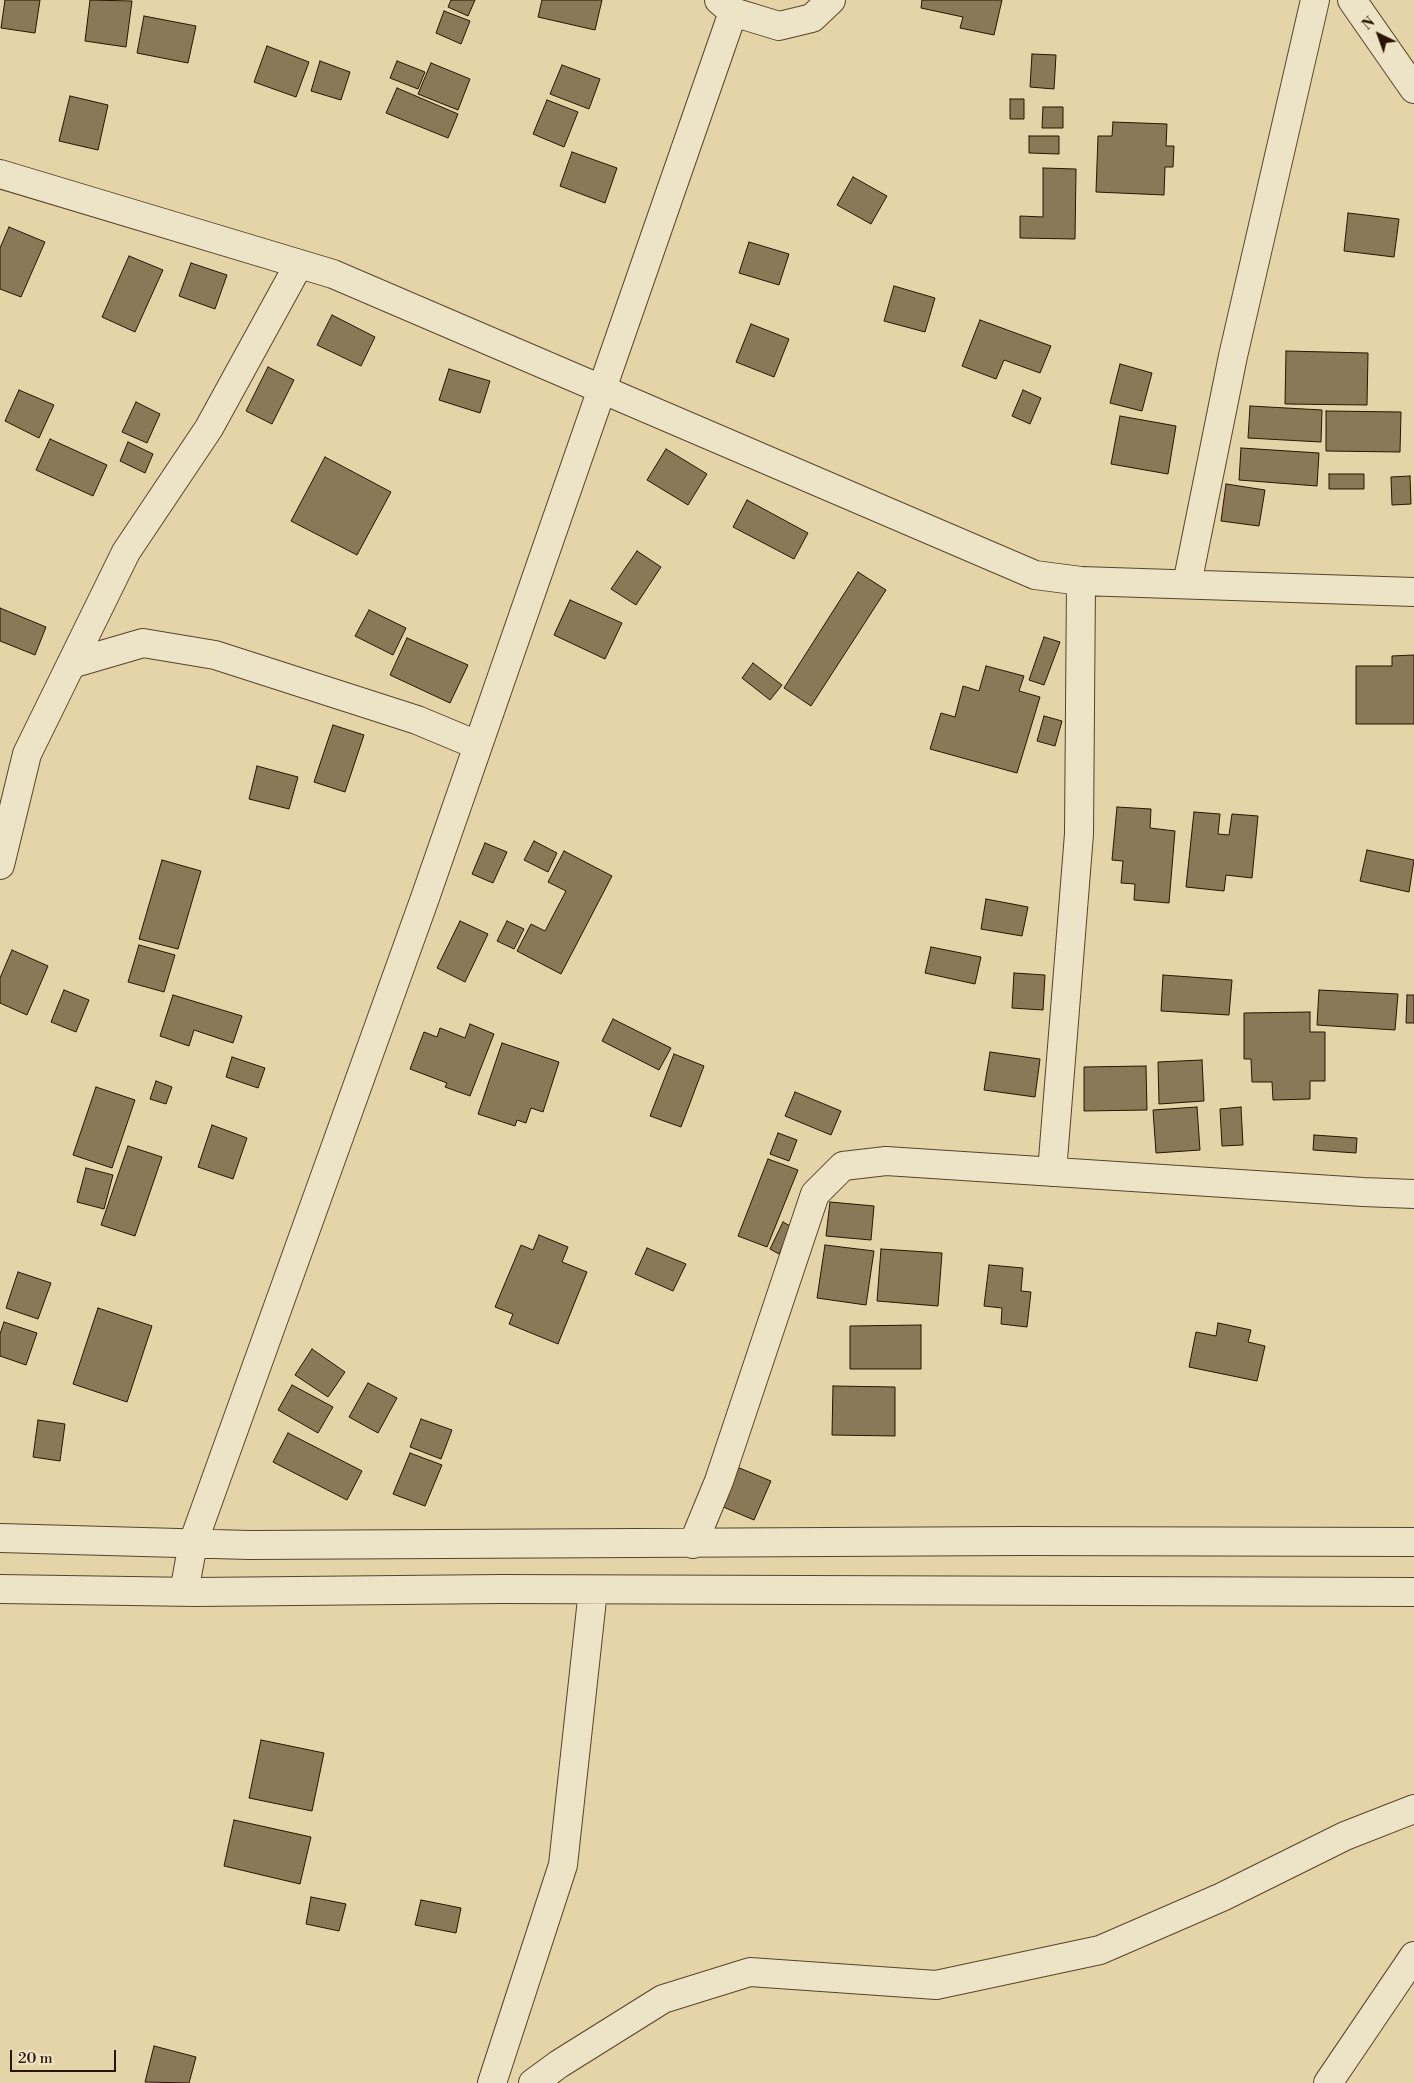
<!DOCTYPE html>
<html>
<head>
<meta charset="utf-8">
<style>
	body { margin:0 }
	#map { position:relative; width:1414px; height:2083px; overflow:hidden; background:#e4d4a7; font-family:"Libre Bodoni",serif }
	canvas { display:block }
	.north { position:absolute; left:1354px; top:10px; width:50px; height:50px; -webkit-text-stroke:4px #ede3c6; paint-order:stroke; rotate:318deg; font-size:14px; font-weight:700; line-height:20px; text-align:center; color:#2b1401 }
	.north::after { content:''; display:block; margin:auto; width:18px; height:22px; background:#2b1401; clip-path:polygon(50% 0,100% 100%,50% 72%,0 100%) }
	.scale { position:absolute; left:10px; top:2050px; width:106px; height:22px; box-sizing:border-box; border:2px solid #2b1401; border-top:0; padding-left:6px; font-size:15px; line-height:18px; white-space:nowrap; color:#2b1401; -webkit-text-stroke:4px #ede3c6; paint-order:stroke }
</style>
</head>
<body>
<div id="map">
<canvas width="1414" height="2083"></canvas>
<div class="north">N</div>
<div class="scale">20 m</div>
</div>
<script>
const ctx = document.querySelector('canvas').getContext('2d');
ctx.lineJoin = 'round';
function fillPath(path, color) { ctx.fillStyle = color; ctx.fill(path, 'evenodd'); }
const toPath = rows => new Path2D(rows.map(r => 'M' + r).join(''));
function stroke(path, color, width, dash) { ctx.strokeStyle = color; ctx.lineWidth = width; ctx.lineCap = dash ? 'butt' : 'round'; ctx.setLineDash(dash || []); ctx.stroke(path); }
const building = toPath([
	[5,0,40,0,35,33,1,28,5,0],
	[90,0,132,1,126,47,85,41,90,0],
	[451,0,475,0,468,16,448,7,451,0],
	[542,0,602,0,595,30,538,17,542,0],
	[922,0,1002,0,994,35,960,28,963,17,921,8,922,0],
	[444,11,470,21,461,44,436,33,444,11],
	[144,16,196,26,188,63,137,53,144,16],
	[267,46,309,62,296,97,254,82,267,46],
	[1032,54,1056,55,1054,89,1030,87,1032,54],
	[320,61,350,72,341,100,311,91,320,61],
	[397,61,425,72,418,89,390,78,397,61],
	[431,63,470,79,458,110,418,94,431,63],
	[562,65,600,79,589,109,550,94,562,65],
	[397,88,458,114,448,138,386,113,397,88],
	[70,96,108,105,98,150,59,141,70,96],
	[1010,99,1024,99,1024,119,1010,119,1010,99],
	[547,100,578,112,564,147,533,134,547,100],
	[1043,107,1063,107,1063,128,1042,128,1043,107],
	[1113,122,1167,124,1166,146,1174,146,1173,167,1165,167,1164,195,1096,192,1098,136,1112,136,1113,122],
	[1029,136,1059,136,1059,154,1029,153,1029,136],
	[572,152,617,168,605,203,560,186,572,152],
	[1043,168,1076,169,1075,239,1020,238,1020,216,1043,217,1043,168],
	[853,177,887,196,871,224,837,205,853,177],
	[1348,213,1399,219,1394,257,1344,251,1348,213],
	[9,227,45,242,21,297,0,289,0,248,9,227],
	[749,242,789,254,779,285,739,273,749,242],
	[129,256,163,270,135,332,102,317,129,256],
	[191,263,227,275,215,309,179,296,191,263],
	[894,286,935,298,925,332,884,321,894,286],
	[332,315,375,337,361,366,317,345,332,315],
	[980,320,1051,346,1040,373,1004,360,996,379,962,366,980,320],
	[751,324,789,339,774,377,736,362,751,324],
	[1286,351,1368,353,1367,405,1285,404,1286,351],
	[1120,364,1152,373,1142,411,1110,403,1120,364],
	[268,367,294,380,272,424,246,411,268,367],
	[449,369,490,381,480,413,439,400,449,369],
	[19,390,54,405,39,438,5,421,19,390],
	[1023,390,1041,398,1030,424,1012,416,1023,390],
	[136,402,160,414,147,443,122,432,136,402],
	[1250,406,1322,410,1321,442,1248,438,1250,406],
	[1326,411,1401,412,1400,452,1326,451,1326,411],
	[1120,416,1176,426,1168,474,1111,464,1120,416],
	[50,439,107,465,93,496,36,470,50,439],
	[128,442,153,454,145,473,120,461,128,442],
	[1241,448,1319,453,1317,486,1239,480,1241,448],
	[666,449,707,474,688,505,647,480,666,449],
	[325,457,391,492,357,555,291,521,325,457],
	[1329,474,1364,474,1364,489,1329,489,1329,474],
	[1410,476,1411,504,1392,505,1391,477,1410,476],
	[1226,484,1265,490,1259,526,1221,521,1226,484],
	[747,500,808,533,794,559,733,527,747,500],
	[637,551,661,567,636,605,611,589,637,551],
	[858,572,886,590,811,706,784,688,858,572],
	[570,600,622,623,605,659,554,635,570,600],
	[0,608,46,627,35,655,0,641,0,608],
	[369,610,406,628,393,655,355,636,369,610],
	[1044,637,1060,642,1044,685,1029,680,1044,637],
	[407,638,468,665,450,703,390,675,407,638],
	[1414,655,1414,724,1356,724,1356,666,1392,666,1392,656,1414,655],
	[753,663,782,685,770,700,742,678,753,663],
	[986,666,1024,676,1019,691,1040,697,1017,773,930,749,941,713,955,717,963,686,979,691,986,666],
	[1044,716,1062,721,1055,746,1037,741,1044,716],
	[333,725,364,735,345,792,314,782,333,725],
	[257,766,298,777,289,809,249,799,257,766],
	[1117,807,1151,809,1150,828,1175,831,1169,903,1134,900,1135,884,1121,883,1123,861,1112,860,1117,807],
	[1194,812,1220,814,1218,834,1229,835,1232,814,1258,816,1252,878,1226,875,1224,891,1186,887,1194,812],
	[534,841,557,853,548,872,524,860,534,841],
	[485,843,507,852,493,883,472,874,485,843],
	[1367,850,1414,860,1409,892,1360,881,1367,850],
	[564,851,612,876,561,974,517,951,531,924,545,931,566,891,548,882,564,851],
	[162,860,201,871,178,949,139,939,162,860],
	[986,899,1028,907,1022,936,981,929,986,899],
	[460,921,488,934,465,982,437,968,460,921],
	[507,921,524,929,514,949,497,941,507,921],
	[139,945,175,955,164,992,128,982,139,945],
	[931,947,981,957,975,984,925,973,931,947],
	[12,950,48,966,27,1015,0,1003,0,978,12,950],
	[1014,973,1045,975,1043,1010,1012,1008,1014,973],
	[1163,975,1232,980,1229,1015,1161,1011,1163,975],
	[64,990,89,1000,76,1032,51,1022,64,990],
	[1319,990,1398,994,1395,1030,1317,1025,1319,990],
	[173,995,242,1016,233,1043,194,1030,189,1046,160,1036,173,995],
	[1407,995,1414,995,1414,1023,1406,1023,1407,995],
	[1310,1012,1310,1032,1325,1032,1325,1081,1310,1081,1310,1099,1273,1100,1272,1082,1252,1082,1251,1059,1244,1059,1244,1013,1310,1012],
	[613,1019,671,1048,659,1070,602,1041,613,1019],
	[470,1024,494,1034,470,1096,445,1087,447,1083,410,1069,424,1032,437,1037,440,1028,465,1038,470,1024],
	[502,1043,559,1062,543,1112,531,1108,526,1123,517,1120,515,1126,478,1114,502,1043],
	[990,1052,1040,1059,1035,1097,984,1090,990,1052],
	[674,1054,704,1066,681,1127,650,1116,674,1054],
	[232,1057,265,1068,258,1088,226,1077,232,1057],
	[1202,1060,1204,1101,1159,1104,1158,1062,1202,1060],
	[1146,1066,1147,1110,1084,1111,1084,1067,1146,1066],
	[156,1081,172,1087,166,1104,150,1099,156,1081],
	[96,1087,135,1100,112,1168,73,1155,96,1087],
	[795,1092,841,1111,831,1135,785,1116,795,1092],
	[1197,1107,1200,1150,1156,1153,1153,1110,1197,1107],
	[1241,1107,1243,1145,1222,1146,1220,1109,1241,1107],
	[212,1125,247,1138,233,1179,198,1167,212,1125],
	[778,1133,797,1140,789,1161,770,1154,778,1133],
	[1314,1135,1357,1138,1356,1153,1313,1150,1314,1135],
	[128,1146,162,1157,135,1236,101,1225,128,1146],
	[768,1159,798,1170,767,1247,738,1236,768,1159],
	[86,1168,113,1175,104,1209,77,1202,86,1168],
	[830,1202,874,1206,871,1240,826,1236,830,1202],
	[783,1222,792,1227,779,1254,770,1249,783,1222],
	[539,1235,568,1247,562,1262,587,1272,558,1344,509,1324,513,1314,495,1307,521,1245,533,1250,539,1235],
	[825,1245,874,1251,866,1305,817,1298,825,1245],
	[647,1248,686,1264,673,1291,635,1274,647,1248],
	[881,1249,942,1253,938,1306,877,1301,881,1249],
	[989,1265,1023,1268,1021,1291,1031,1292,1027,1327,1001,1324,1002,1308,984,1306,989,1265],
	[18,1272,51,1283,38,1319,6,1308,18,1272],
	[98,1308,152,1326,127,1402,73,1384,98,1308],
	[4,1322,37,1333,26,1365,0,1356,0,1334,4,1322],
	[1218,1323,1251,1330,1248,1342,1265,1346,1257,1381,1189,1367,1196,1332,1216,1336,1218,1323],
	[921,1325,921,1369,850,1369,850,1326,921,1325],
	[312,1349,345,1372,328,1397,295,1375,312,1349],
	[368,1383,397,1398,378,1433,349,1417,368,1383],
	[292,1385,333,1407,318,1433,278,1410,292,1385],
	[833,1386,895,1387,895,1436,832,1435,833,1386],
	[421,1419,452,1430,441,1459,410,1447,421,1419],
	[38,1420,65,1424,60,1461,33,1457,38,1420],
	[288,1433,362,1471,347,1500,273,1462,288,1433],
	[410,1453,442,1465,425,1506,393,1494,410,1453],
	[737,1467,771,1481,754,1520,721,1506,737,1467],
	[261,1740,324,1753,312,1811,249,1798,261,1740],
	[234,1820,311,1837,300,1884,224,1866,234,1820],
	[311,1897,346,1904,339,1931,306,1924,311,1897],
	[421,1900,461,1908,456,1933,415,1925,421,1900],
	[154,2046,196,2057,189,2083,145,2082,154,2046]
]);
const minor = toPath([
	[719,0,733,12,779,26,812,18,831,0],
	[1352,0,1414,89],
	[0,174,333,274,1035,575,1081,581,1414,592],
	[1187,584,1233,356,1315,0],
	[71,664,143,643,215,655,417,720,477,745],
	[0,865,27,754,126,552,209,428,299,264],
	[1052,1172,1079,834,1081,581],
	[0,1538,249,1545,1022,1541,1414,1542],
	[693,1544,719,1481,815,1194,843,1166,886,1161,1363,1192,1414,1194],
	[0,1589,195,1592,500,1589,1414,1592],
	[184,1592,193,1543,425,898,733,12],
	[492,2083,563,1865,593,1590],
	[533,2083,559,2064,663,1999,750,1972,936,1985,1100,1950,1222,1897,1345,1836,1414,1809],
	[1328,2083,1414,1956]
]);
fillPath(building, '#8b7857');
stroke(building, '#2b1401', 1);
stroke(minor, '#59442a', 30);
stroke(minor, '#ede3c6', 28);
</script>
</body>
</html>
